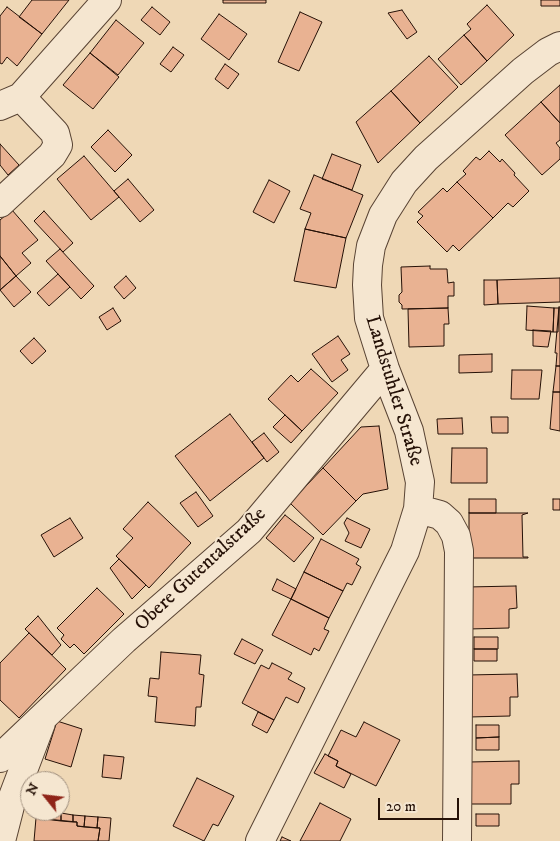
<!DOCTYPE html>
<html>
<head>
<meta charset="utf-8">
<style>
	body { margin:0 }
	#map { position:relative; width:560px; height:841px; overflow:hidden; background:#efd8b6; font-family:"IM FELL DW Pica",serif }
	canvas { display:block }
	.north { position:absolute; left:20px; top:771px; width:50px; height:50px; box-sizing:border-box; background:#f5e6d0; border:1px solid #a29180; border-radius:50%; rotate:299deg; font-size:14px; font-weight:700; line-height:20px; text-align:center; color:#251107 }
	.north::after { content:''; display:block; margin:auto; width:18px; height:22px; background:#8f2418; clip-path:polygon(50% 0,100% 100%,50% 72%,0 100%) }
	.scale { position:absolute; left:378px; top:798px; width:81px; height:22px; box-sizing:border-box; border:2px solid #251107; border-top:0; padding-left:6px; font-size:15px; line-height:18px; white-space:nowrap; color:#251107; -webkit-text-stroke:4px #f5e6d0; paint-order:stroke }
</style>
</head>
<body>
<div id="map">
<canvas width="560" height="841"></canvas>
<div class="north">N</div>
<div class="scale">20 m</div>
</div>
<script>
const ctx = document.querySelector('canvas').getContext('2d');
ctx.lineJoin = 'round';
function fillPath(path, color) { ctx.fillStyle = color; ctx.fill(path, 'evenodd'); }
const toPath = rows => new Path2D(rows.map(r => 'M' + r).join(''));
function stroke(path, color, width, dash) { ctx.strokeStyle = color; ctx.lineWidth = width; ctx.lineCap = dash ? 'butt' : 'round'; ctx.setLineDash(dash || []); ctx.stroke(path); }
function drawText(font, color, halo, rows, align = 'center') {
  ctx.font = font + ' "IM FELL DW Pica",serif'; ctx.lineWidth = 4; ctx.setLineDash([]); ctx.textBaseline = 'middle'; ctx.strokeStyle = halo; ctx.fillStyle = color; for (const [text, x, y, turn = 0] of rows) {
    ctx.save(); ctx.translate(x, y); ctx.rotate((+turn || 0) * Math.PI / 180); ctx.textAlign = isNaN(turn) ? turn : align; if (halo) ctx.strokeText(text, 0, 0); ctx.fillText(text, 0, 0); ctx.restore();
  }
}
const building = toPath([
	[32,0,69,0,42,34,19,17,32,0],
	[223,0,266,0,266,3,223,3,223,0],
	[541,0,560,0,560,6,541,6,541,0],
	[487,5,514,35,487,61,464,35,471,29,467,24,487,5],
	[7,7,42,34,17,66,7,57,2,64,0,63,0,16,7,7],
	[152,7,170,22,160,35,141,20,152,7],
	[402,10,417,32,407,39,388,13,402,10],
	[300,12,322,22,299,71,278,62,300,12],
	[219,14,247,34,229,60,201,39,219,14],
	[116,20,144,43,118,75,90,53,116,20],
	[464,35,487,61,461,85,438,59,464,35],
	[173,47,184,55,171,72,160,64,173,47],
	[90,53,119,77,93,109,63,85,90,53],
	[429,56,458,87,420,123,391,91,429,56],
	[225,64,239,74,228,89,215,79,225,64],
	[560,85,560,123,541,102,560,85],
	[391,91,420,123,378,163,356,122,391,91],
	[541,102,560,123,560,140,556,143,560,148,560,159,542,175,505,135,541,102],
	[108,130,132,155,115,172,91,147,108,130],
	[0,144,19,165,8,175,0,165,0,144],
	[489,151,500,162,502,159,515,173,514,175,529,191,513,207,508,203,493,218,457,182,466,174,463,171,476,157,480,160,489,151],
	[332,154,361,165,352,190,322,179,332,154],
	[84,156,119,197,91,220,57,179,84,156],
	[314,175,363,195,346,238,305,229,311,213,300,209,314,175],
	[128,179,154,210,140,222,114,191,128,179],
	[269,180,290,191,274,223,253,212,269,180],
	[457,182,493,218,459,251,453,245,447,252,417,222,423,216,418,212,443,188,447,192,457,182],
	[12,210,38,240,22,253,31,263,16,276,0,256,0,220,12,210],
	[44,211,73,243,63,252,34,221,44,211],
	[305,229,346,238,336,288,294,281,305,229],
	[60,249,94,286,81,299,46,261,60,249],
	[0,256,16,276,0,290,0,256],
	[430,266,430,269,447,269,448,283,454,282,454,296,448,296,448,308,402,309,402,305,399,302,399,295,402,292,401,267,430,266],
	[58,274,70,287,49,306,37,293,58,274],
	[16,276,31,292,14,307,0,290,16,276],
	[126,276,136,288,124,299,114,287,126,276],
	[560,278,560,302,498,304,497,280,560,278],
	[484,280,497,280,498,304,484,305,484,280],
	[527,306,554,308,553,332,526,330,527,306],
	[559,307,560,307,560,366,556,366,557,353,555,353,559,307],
	[113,308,121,321,107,330,99,317,113,308],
	[448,308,449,324,444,324,444,346,409,347,408,309,448,308],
	[554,308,559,308,558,332,553,332,554,308],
	[533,330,551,331,548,347,533,346,533,330],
	[338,336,350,354,341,360,348,370,332,382,312,354,338,336],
	[34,338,46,351,32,364,20,351,34,338],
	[492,354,492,372,459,373,459,355,492,354],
	[556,366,560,366,560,392,553,392,556,366],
	[311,369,338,393,302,431,268,399,291,375,298,382,311,369],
	[512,370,542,370,539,399,511,399,512,370],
	[553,392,560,392,560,431,550,429,553,392],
	[230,414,264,458,210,501,175,456,230,414],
	[285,415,302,431,291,443,273,427,285,415],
	[491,417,508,417,508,433,492,433,491,417],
	[462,418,463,434,438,434,437,419,462,418],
	[379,426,388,489,363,494,356,501,323,468,361,427,379,426],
	[264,433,279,452,267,462,252,442,264,433],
	[452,448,487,448,487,483,451,483,452,448],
	[323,468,356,501,323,535,290,503,323,468],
	[196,492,213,516,198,527,180,503,196,492],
	[469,499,496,499,496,513,469,513,469,499],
	[553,499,560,499,560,510,553,510,553,499],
	[148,502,191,543,149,588,116,556,133,538,123,529,148,502],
	[469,513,528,513,522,515,523,557,528,557,528,558,469,558,469,513],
	[285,515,314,538,294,562,266,538,285,515],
	[70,518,83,538,54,557,41,535,70,518],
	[347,518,370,529,361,548,345,541,349,533,344,523,347,518],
	[321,539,359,559,356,564,361,567,352,585,347,583,343,591,304,572,321,539],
	[119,559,146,585,132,599,110,568,119,559],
	[304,572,343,591,329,618,291,599,304,572],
	[277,579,296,589,291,599,272,590,277,579],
	[516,586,517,608,509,609,509,628,468,629,467,587,516,586],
	[97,588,124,614,84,654,74,644,70,648,61,639,64,635,57,628,97,588],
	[291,599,329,618,324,629,329,631,319,651,314,648,311,655,272,635,291,599],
	[38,616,61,645,52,655,25,629,38,616],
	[29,633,66,669,19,718,0,700,0,663,29,633],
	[474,637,498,637,498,649,474,649,474,637],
	[242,639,263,650,255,664,234,654,242,639],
	[474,649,497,649,497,661,474,661,474,649],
	[161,652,201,655,199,674,204,675,201,707,196,707,195,726,155,722,157,697,148,696,150,678,159,679,161,652],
	[272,663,292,673,288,679,305,688,298,703,286,697,274,720,242,703,261,665,269,669,272,663],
	[517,674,518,697,510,697,510,716,469,717,468,675,517,674],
	[258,712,274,720,267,733,252,725,258,712],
	[57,721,82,729,71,767,45,759,57,721],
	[364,722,400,740,376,786,336,766,338,761,328,756,341,730,356,737,364,722],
	[476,725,499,725,499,737,476,738,476,725],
	[499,737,499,750,476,750,476,738,499,737],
	[325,754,338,761,336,766,351,774,344,788,314,773,325,754],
	[104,755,124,757,121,779,102,777,104,755],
	[519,761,519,784,511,784,511,804,470,804,469,762,519,761],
	[197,778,234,796,218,826,213,824,204,841,173,826,197,778],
	[320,803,351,819,340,841,300,841,320,803],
	[37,811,61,813,61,821,36,818,37,811],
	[61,813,73,815,73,822,61,821,61,813],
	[476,814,499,814,499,826,476,826,476,814],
	[73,815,85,816,84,827,77,826,77,822,73,822,73,815],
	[85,816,98,817,97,828,84,827,85,816],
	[98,817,111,818,109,841,98,841,100,828,97,828,98,817],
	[36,818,77,822,77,826,100,828,98,841,34,841,36,818],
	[282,837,291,841,280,841,282,837]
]);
const minor = toPath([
	[0,106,21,97,107,0],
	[0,203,52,155,58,145,55,133,21,97],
	[418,509,440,515,449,523,456,536,459,551,457,841],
	[0,758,124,640,249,531,385,369],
	[1,841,11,802,41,723],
	[260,841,405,551,418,509,420,482,409,431,385,369,369,318,367,285,368,265,371,246,383,215,404,182,426,158,523,71,548,52,560,46]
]);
const streetNames = [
	["Landstuhler Straße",393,391,73],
	["Obere Gutentalstraße",201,570,-43]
];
fillPath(building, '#e9b292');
stroke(building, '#251107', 1);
stroke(minor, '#584333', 30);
stroke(minor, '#f5e6d0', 28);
drawText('20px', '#251107', '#f5e6d0', streetNames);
</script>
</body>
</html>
